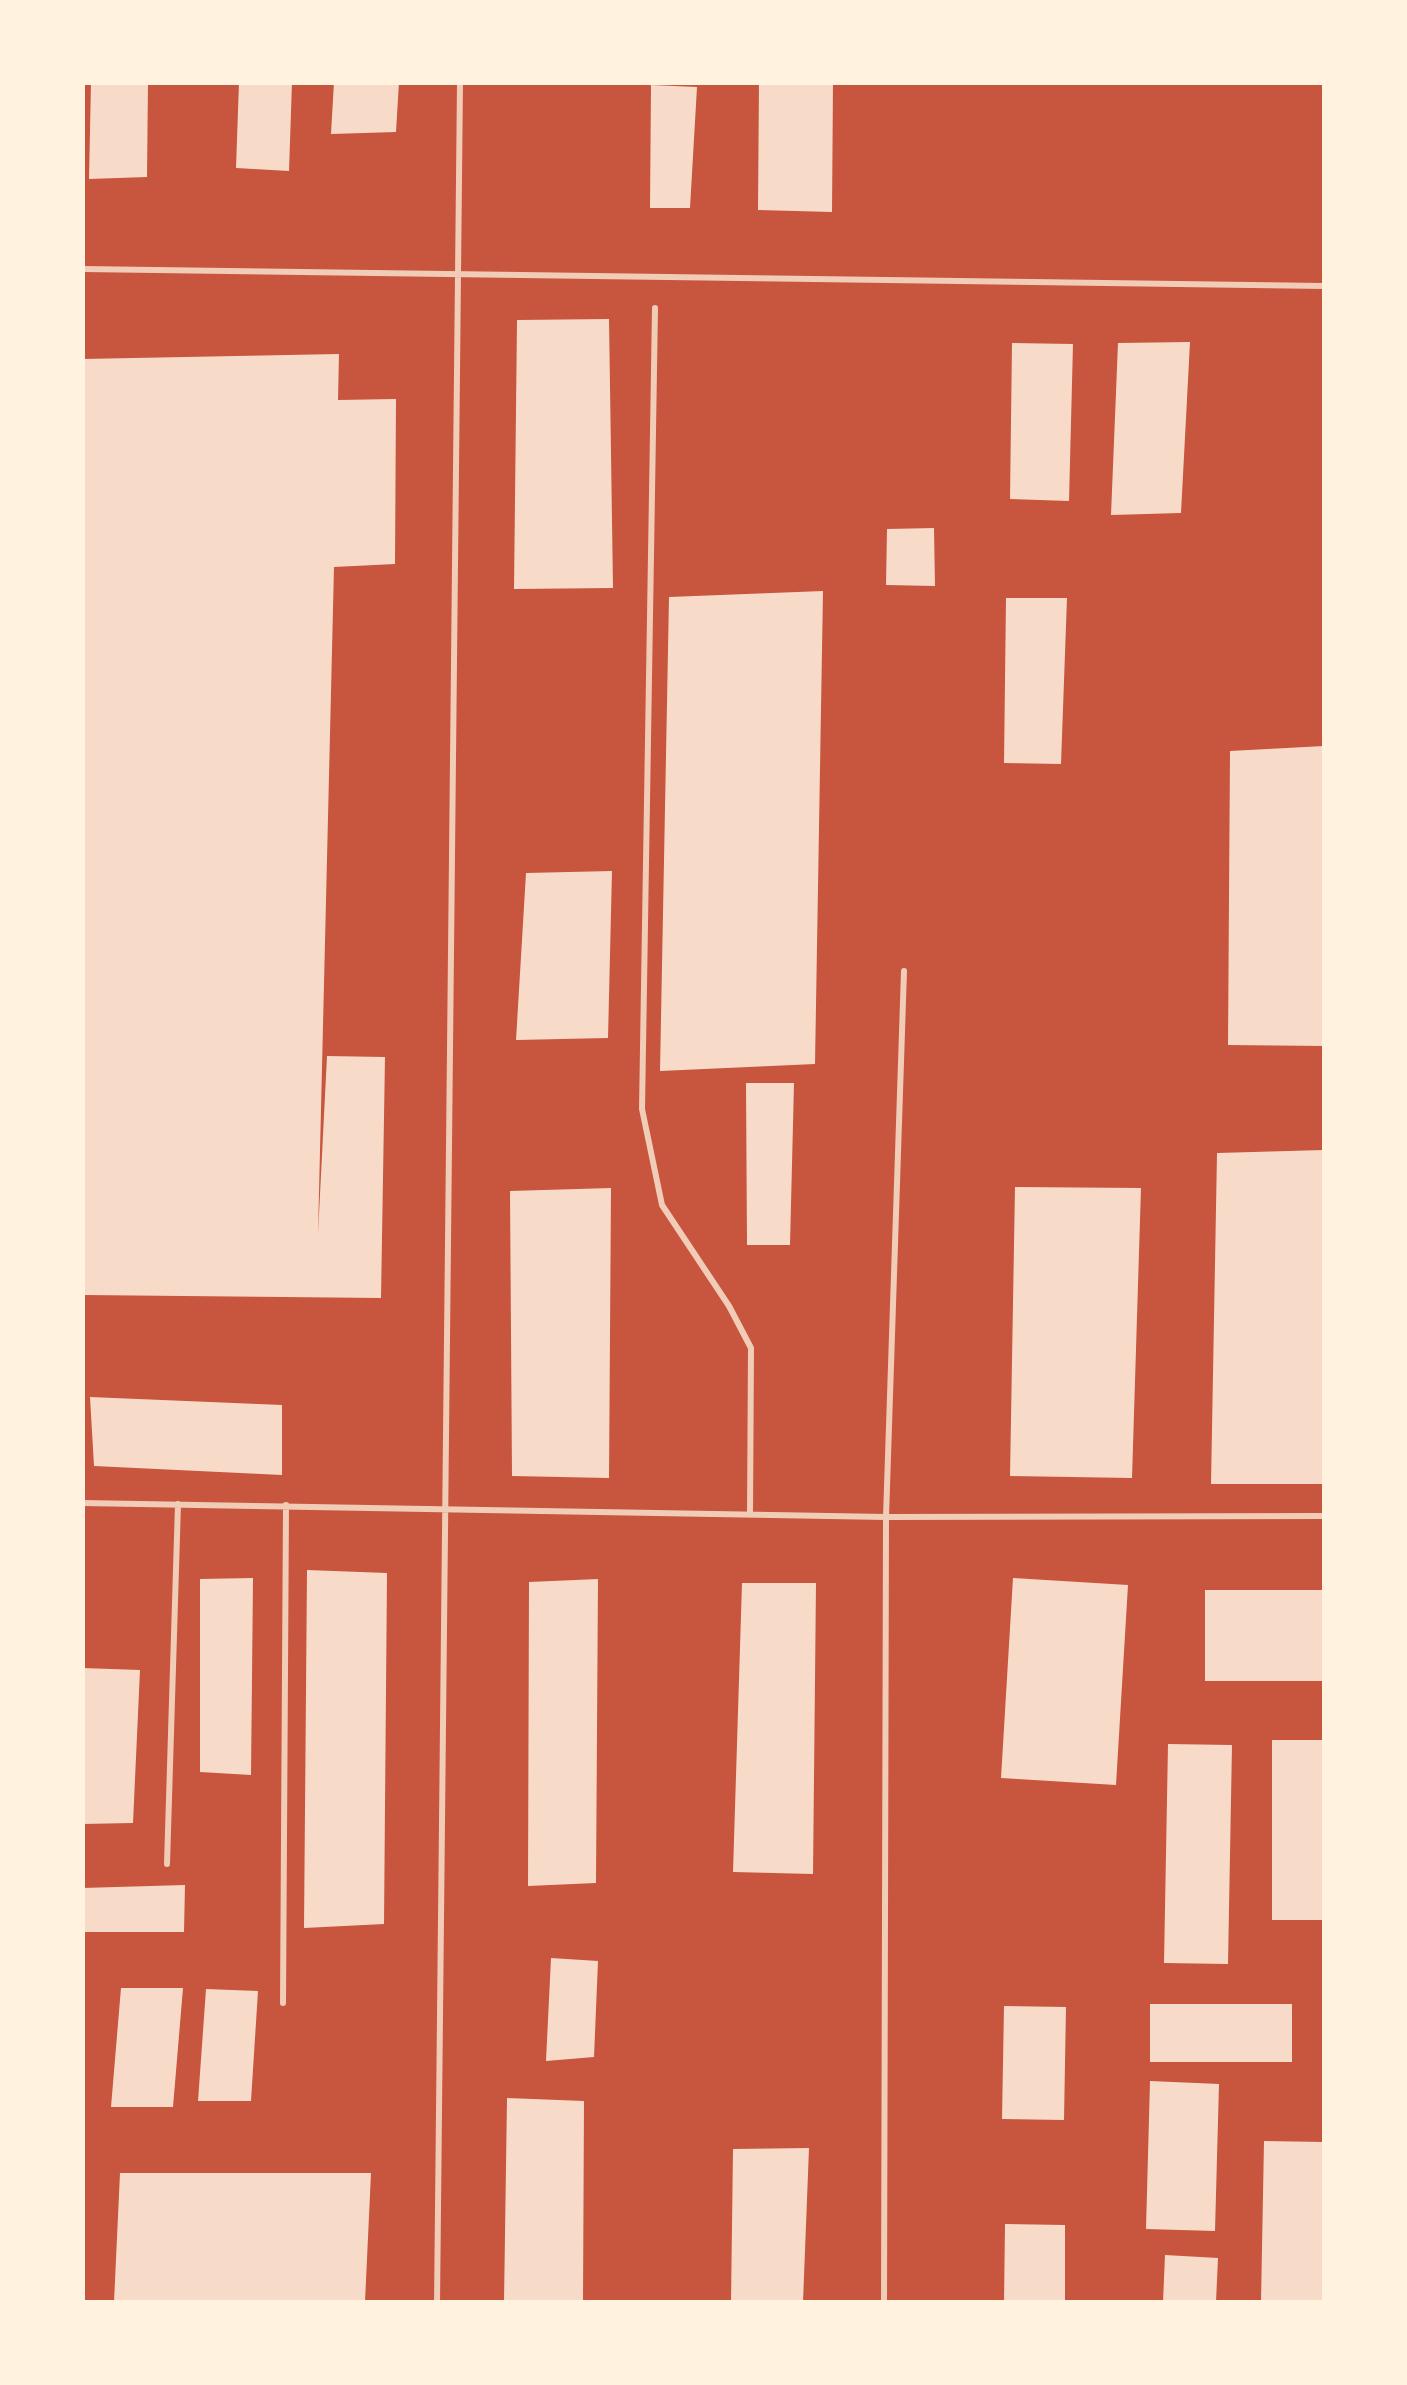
<!DOCTYPE html>
<html>
<head>
<meta charset="utf-8">
<style>
	body { margin:0 }
	#map { position:relative; width:1407px; height:2385px; overflow:hidden; background:#c8553d; font-family:"Alegreya Sans",sans-serif }
	canvas { display:block }
	.frame { position:absolute; inset:0; border:85px solid #fff3e0; pointer-events:none }
</style>
</head>
<body>
<div id="map">
<canvas width="1407" height="2385"></canvas>
<div class="frame"></div>
</div>
<script>
const ctx = document.querySelector('canvas').getContext('2d');
ctx.lineJoin = 'round';
function fillPath(path, color) { ctx.fillStyle = color; ctx.fill(path, 'evenodd'); }
const toPath = rows => new Path2D(rows.map(r => 'M' + r).join(''));
function stroke(path, color, width, dash) { ctx.strokeStyle = color; ctx.lineWidth = width; ctx.lineCap = dash ? 'butt' : 'round'; ctx.setLineDash(dash || []); ctx.stroke(path); }
const building = toPath([
	[91,82,148,82,147,177,89,179],
	[239,82,292,82,289,171,236,168],
	[334,82,399,82,396,132,331,134],
	[759,82,833,82,832,212,758,210],
	[651,85,697,87,690,208,650,208],
	[609,319,613,588,514,589,517,320],
	[1190,342,1181,513,1111,515,1118,343],
	[1012,343,1073,344,1069,501,1010,499],
	[339,354,338,400,396,399,395,564,334,567,318,1234,327,1056,385,1057,381,1298,85,1295,82,359],
	[934,528,935,586,886,585,887,529],
	[823,591,815,1064,660,1071,669,597],
	[1006,598,1067,598,1061,764,1004,763],
	[1324,746,1324,1046,1228,1045,1230,751],
	[612,871,608,1038,516,1040,526,873],
	[746,1083,794,1083,790,1245,747,1245],
	[1324,1150,1324,1484,1211,1484,1217,1153],
	[1015,1187,1141,1188,1132,1478,1010,1476],
	[611,1188,609,1478,512,1476,510,1191],
	[90,1397,282,1405,282,1475,94,1466],
	[307,1570,387,1573,384,1924,304,1928],
	[253,1578,251,1775,200,1772,200,1579],
	[1013,1578,1128,1585,1116,1785,1001,1778],
	[598,1579,596,1883,528,1886,529,1582],
	[742,1583,816,1583,813,1874,733,1872],
	[1205,1590,1324,1590,1324,1681,1205,1681],
	[82,1668,140,1670,133,1823,82,1824],
	[1272,1740,1324,1740,1324,1920,1272,1920],
	[1168,1744,1232,1745,1228,1964,1164,1963],
	[185,1885,184,1932,82,1932,82,1888],
	[551,1958,598,1961,594,2057,546,2061],
	[121,1988,183,1988,173,2107,111,2107],
	[206,1989,258,1991,251,2101,198,2101],
	[1150,2004,1292,2004,1292,2062,1150,2062],
	[1004,2006,1066,2007,1064,2120,1002,2119],
	[1150,2081,1219,2084,1215,2231,1146,2229],
	[507,2098,584,2101,583,2302,504,2302],
	[1264,2141,1324,2142,1324,2302,1261,2302],
	[809,2148,803,2302,731,2302,733,2149],
	[120,2173,371,2173,365,2302,114,2302],
	[1005,2224,1065,2225,1065,2302,1004,2302],
	[1165,2255,1218,2258,1216,2302,1163,2302]
]);
const service = toPath([
	[82,269,1324,286],
	[655,308,642,1109,662,1205,729,1306,751,1348,750,1514],
	[82,1503,886,1517,1324,1516],
	[167,1864,178,1504],
	[283,2003,286,1505],
	[437,2302,460,82],
	[884,2302,886,1517,904,971]
]);
fillPath(building, '#f7dbc8');
stroke(service, '#f1ccb7', 6);
</script>
</body>
</html>
